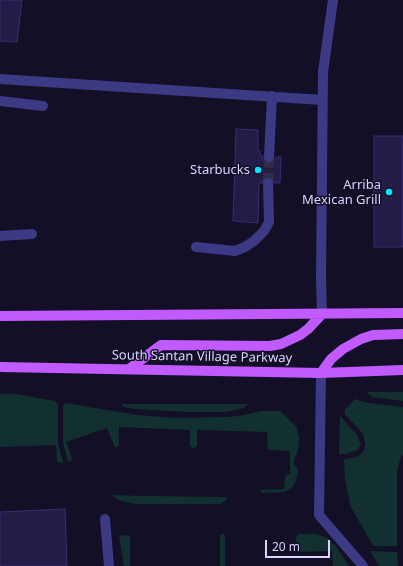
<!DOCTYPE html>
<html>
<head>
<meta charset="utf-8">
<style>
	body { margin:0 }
	#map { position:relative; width:403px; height:566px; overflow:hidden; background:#130f26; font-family:"Noto Sans",sans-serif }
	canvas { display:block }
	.scale { position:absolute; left:265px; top:540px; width:65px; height:18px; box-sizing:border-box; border:2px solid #d9d4ff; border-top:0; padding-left:5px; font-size:12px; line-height:14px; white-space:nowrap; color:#d9d4ff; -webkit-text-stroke:3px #130f26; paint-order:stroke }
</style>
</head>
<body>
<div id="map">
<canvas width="403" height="566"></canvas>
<div class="scale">20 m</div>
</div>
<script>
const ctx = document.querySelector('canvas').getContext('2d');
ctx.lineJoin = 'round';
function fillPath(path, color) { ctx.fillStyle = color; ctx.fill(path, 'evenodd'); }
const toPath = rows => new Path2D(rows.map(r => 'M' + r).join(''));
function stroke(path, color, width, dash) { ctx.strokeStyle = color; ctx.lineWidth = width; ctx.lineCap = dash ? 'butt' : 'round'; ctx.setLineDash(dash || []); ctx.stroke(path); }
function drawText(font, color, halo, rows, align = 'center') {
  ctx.font = font + ' "Noto Sans",sans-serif'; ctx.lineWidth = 3; ctx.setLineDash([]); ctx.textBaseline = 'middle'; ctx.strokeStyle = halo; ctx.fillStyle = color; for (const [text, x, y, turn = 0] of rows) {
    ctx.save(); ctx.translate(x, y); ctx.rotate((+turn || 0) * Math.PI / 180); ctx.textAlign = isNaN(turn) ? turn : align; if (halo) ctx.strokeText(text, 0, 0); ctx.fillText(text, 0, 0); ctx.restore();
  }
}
const green = toPath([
	[367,392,403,392,403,401,372,397],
	[0,394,16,394,55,401,58,405,58,443,63,463,57,462,56,445,0,447],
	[355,399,368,403,403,407,403,454,399,463,397,472,397,546,373,546,350,505,345,478,344,459,357,457,362,453,365,448,365,443,363,434,345,414,345,409],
	[65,403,137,415,176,418,226,417,239,416,261,411,280,411,296,426,297,429,299,438,298,452,294,459,294,464,298,470,296,480,293,487,284,492,261,493,261,490,284,489,285,476,290,474,290,451,269,450,268,449,267,432,197,430,197,446,193,449,190,445,190,430,119,427,119,445,117,447,115,447,114,445,107,428,66,442,72,458,72,460,68,462,63,443,63,407],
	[121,404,248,404,244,408,225,412,188,412,135,409,124,407],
	[340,416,357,435,361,444,358,450,345,454,339,454],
	[112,495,143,496,227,497,225,501,220,504,136,504,124,502,117,499],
	[222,534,224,534,225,537,225,566,220,566,220,536],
	[299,534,316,534,327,538,336,546,349,566,333,566,332,551,297,552,296,536],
	[122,535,130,536,130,566,124,566,119,536],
	[370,551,397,552,398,566,379,566]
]);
const building = toPath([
	[0,0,22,0,17,42,0,41,0,0],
	[236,129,258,130,258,151,260,151,260,156,263,156,263,160,266,163,272,163,274,161,276,157,281,157,280,183,274,183,273,179,268,177,264,178,262,183,259,183,258,223,233,221,236,129],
	[374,136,403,136,403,247,374,247,374,136],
	[65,509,67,566,0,566,0,512,65,509]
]);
const minorTunnel = toPath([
	[268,183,269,157]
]);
const minor = toPath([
	[0,79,322,100],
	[0,101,43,106],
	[269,157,272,96],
	[0,236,32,234],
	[196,247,235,251,245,247,254,241,264,231,269,222,268,183],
	[322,314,321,278,323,72,333,0],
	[321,373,319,515,363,566],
	[105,519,109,566]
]);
const major = toPath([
	[0,316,403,313],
	[0,367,321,373,403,370],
	[129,369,161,345,270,346,281,344,300,335,308,329,322,314],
	[321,373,331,359,343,349,361,339,373,335,403,334]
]);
const markers = [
	[258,170,4,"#00e5ff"],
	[389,192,4,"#00e5ff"]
];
const poiNames = [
	["Starbucks",250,170],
	["Arriba",381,185],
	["Mexican Grill",381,200]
];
const streetNames = [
	["South Santan Village Parkway",202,357,1]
];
fillPath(green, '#12302f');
fillPath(building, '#241b47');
stroke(building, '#3b2d73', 1);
stroke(minorTunnel, '#312d47', 10, [10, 5]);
stroke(minor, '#3d3a85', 10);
stroke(major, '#c25bff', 10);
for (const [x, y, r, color] of markers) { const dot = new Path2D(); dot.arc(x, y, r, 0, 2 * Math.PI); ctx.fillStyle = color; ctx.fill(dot); stroke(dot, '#130f26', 1.5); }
drawText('13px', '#d9d4ff', '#130f26', poiNames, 'right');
drawText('13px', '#d9d4ff', '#130f26', streetNames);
</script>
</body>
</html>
